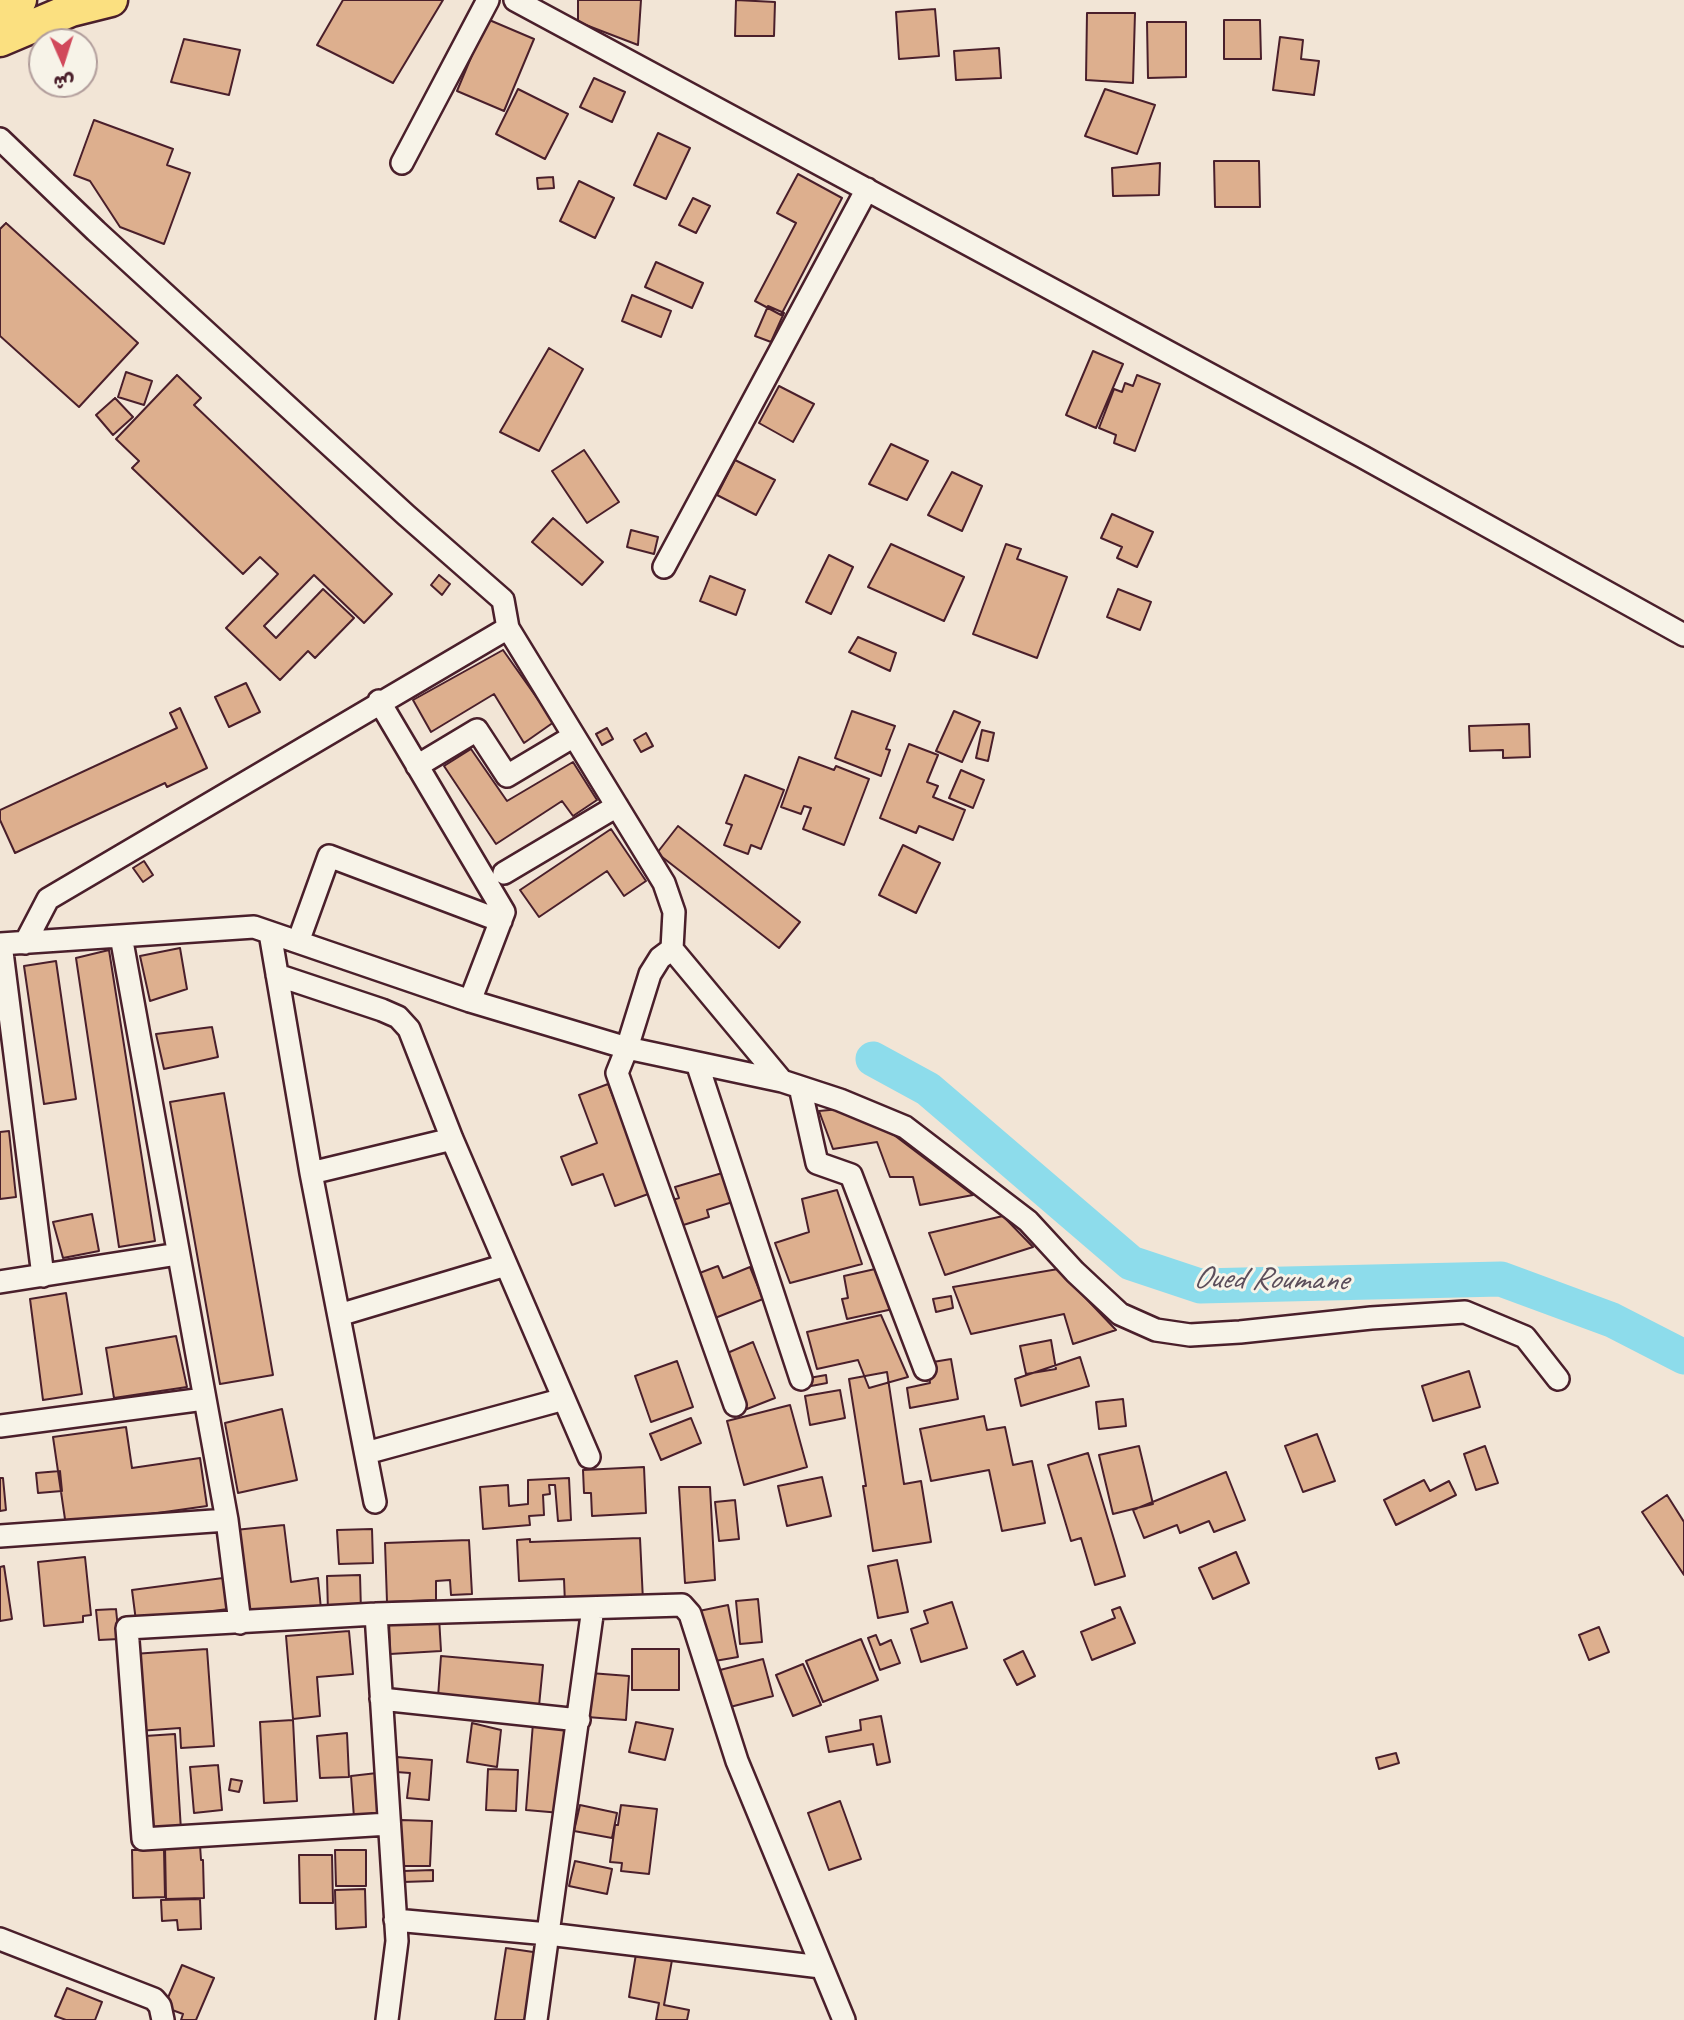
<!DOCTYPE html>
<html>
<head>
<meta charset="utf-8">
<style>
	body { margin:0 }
	#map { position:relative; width:1684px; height:2020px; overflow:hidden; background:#f2e5d6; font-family:Caveat,"Playpen Sans Arabic",sans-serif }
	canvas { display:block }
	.north { position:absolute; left:28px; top:28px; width:70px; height:70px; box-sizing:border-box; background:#f7f3e8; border:2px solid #b29e9c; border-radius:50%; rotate:177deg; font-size:19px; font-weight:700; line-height:28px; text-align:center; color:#4a1f2b }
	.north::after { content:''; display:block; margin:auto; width:24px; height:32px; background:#d1495b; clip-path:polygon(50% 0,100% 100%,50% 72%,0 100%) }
</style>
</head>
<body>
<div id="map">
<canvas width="1684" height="2020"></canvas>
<div class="north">ش</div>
</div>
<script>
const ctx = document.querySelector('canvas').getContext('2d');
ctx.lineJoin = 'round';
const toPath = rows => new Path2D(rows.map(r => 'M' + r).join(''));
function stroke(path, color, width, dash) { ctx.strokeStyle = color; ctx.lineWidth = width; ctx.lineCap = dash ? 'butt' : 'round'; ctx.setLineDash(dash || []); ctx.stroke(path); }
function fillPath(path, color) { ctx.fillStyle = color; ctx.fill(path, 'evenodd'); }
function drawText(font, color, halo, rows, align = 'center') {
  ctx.font = font + ' Caveat,sans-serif'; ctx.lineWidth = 6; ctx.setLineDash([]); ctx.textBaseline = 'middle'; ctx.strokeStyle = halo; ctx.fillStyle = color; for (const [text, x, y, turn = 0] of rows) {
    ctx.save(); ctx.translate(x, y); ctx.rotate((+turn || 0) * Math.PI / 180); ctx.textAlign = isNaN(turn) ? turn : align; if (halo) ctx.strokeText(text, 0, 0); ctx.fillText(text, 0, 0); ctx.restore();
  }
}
const river = toPath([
	[873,1059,928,1089,1131,1263,1200,1286,1501,1279,1612,1320,1684,1357]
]);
const building = toPath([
	[343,0,443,0,393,83,317,45,343,0],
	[578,0,641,0,638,45,578,22,578,0],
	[736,0,775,2,774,36,735,36,736,0],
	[935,9,939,56,899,59,896,12,935,9],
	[1087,13,1135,13,1133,83,1086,80,1087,13],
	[487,19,534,39,504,111,457,91,487,19],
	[1224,20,1260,20,1261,59,1224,59,1224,20],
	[1147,22,1186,22,1186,77,1148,78,1147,22],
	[1280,37,1303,40,1301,59,1319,61,1314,95,1273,90,1280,37],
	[184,39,240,50,229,95,171,82,184,39],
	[999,48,1001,78,956,80,954,51,999,48],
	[594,78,625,92,612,122,580,107,594,78],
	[518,89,568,114,545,159,496,134,518,89],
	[1105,89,1155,105,1137,154,1085,136,1105,89],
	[94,120,173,149,167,165,190,173,164,244,120,227,90,181,74,175,94,120],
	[658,133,690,148,666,199,634,185,658,133],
	[1214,161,1259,161,1260,207,1215,207,1214,161],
	[1160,163,1159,195,1113,196,1112,168,1160,163],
	[798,174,842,198,781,315,755,301,796,223,777,213,798,174],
	[553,177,554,188,538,189,537,178,553,177],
	[579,181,614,198,595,238,560,221,579,181],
	[693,198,710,206,696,233,679,225,693,198],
	[6,223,138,343,79,407,0,336,0,229,6,223],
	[656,262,703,283,692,308,645,287,656,262],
	[632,295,671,311,661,337,622,321,632,295],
	[768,306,784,313,771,342,755,336,768,306],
	[549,348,583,369,539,451,500,432,549,348],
	[1093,351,1123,364,1096,428,1066,415,1093,351],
	[126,372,152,381,144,405,118,397,126,372],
	[177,375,201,398,194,405,392,594,364,623,314,575,264,626,276,638,323,589,354,618,315,658,308,651,280,680,226,628,278,574,260,557,243,574,132,468,139,461,116,439,177,375],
	[1137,375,1160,384,1135,451,1114,443,1116,435,1099,428,1114,389,1122,392,1125,383,1133,386,1137,375],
	[779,386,814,404,793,442,759,423,779,386],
	[115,398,133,417,113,435,96,415,115,398],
	[891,444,928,461,907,500,869,484,891,444],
	[584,450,619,502,587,523,552,471,584,450],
	[735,460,775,480,756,515,717,495,735,460],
	[952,472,982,486,962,531,928,515,952,472],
	[1112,514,1153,532,1137,567,1117,558,1122,547,1101,538,1112,514],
	[553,518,603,562,582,585,532,542,553,518],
	[631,530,658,537,654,554,627,547,631,530],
	[891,544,964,577,944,621,868,587,891,544],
	[1006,544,1021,549,1017,559,1067,577,1037,658,973,634,1006,544],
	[829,555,853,567,831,614,806,602,829,555],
	[439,575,450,584,442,595,431,585,439,575],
	[710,576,745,590,736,615,700,601,710,576],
	[1118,589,1151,602,1140,630,1107,617,1118,589],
	[858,637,896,653,890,671,849,652,858,637],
	[503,650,554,722,524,743,494,694,431,732,413,700,503,650],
	[246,683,260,712,229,727,215,697,246,683],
	[180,708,207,768,167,787,165,783,15,853,0,820,0,810,177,728,170,713,180,708],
	[852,711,895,726,886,749,890,750,881,776,835,758,852,711],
	[954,711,980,722,962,762,936,751,954,711],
	[1529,724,1530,757,1503,758,1503,750,1470,751,1469,726,1529,724],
	[607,728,613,739,602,745,596,734,607,728],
	[982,730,994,733,988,761,976,758,982,730],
	[646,733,653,746,641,752,634,740,646,733],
	[909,744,938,755,927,782,938,786,933,797,965,810,953,840,919,826,916,833,880,818,909,744],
	[471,749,507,801,573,762,597,800,573,816,562,801,496,844,444,766,471,749],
	[799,757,834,770,836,766,869,779,844,845,803,829,811,808,804,806,801,814,781,807,799,757],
	[961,770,984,780,973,808,949,798,961,770],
	[745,775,784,790,761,849,751,845,748,854,724,845,732,825,726,823,745,775],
	[678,826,800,922,779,948,657,853,678,826],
	[611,829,646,881,624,896,607,871,539,917,520,890,611,829],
	[903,845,940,863,916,913,879,895,903,845],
	[144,861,153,875,143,882,133,868,144,861],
	[180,948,187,989,150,1001,140,956,180,948],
	[109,950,155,1241,119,1247,76,958,109,950],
	[56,961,76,1099,44,1104,24,966,56,961],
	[212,1027,218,1057,164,1069,156,1034,212,1027],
	[608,1084,651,1193,615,1206,603,1174,572,1185,561,1157,597,1143,579,1095,608,1084],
	[224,1093,273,1375,220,1384,170,1102,224,1093],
	[840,1109,894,1135,973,1195,920,1205,913,1177,890,1177,877,1142,833,1149,819,1111,840,1109],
	[9,1131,16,1197,0,1199,0,1132,9,1131],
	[729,1171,739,1200,707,1210,709,1217,677,1227,669,1201,679,1198,675,1187,729,1171],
	[837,1190,862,1264,790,1283,775,1243,809,1232,802,1199,837,1190],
	[92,1214,99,1251,63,1258,53,1222,92,1214],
	[1003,1216,1033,1247,945,1275,929,1233,1003,1216],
	[718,1266,723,1278,750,1267,763,1299,715,1318,697,1274,718,1266],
	[884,1267,893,1309,847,1319,842,1299,848,1298,844,1276,884,1267],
	[1058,1269,1116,1330,1073,1344,1064,1314,971,1334,953,1287,1058,1269],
	[66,1293,82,1394,43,1400,30,1299,66,1293],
	[951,1296,953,1308,936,1312,933,1299,951,1296],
	[881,1315,908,1377,869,1388,858,1360,817,1369,807,1332,881,1315],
	[176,1336,187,1387,114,1398,106,1348,176,1336],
	[1051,1340,1056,1369,1026,1374,1020,1346,1051,1340],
	[753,1342,775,1398,747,1409,725,1354,753,1342],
	[1080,1357,1089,1386,1021,1406,1015,1379,1080,1357],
	[951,1359,958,1399,910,1408,907,1388,930,1383,927,1363,951,1359],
	[677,1361,693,1407,651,1422,635,1376,677,1361],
	[1469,1371,1480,1407,1433,1421,1422,1386,1469,1371],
	[887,1372,904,1484,921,1481,931,1542,873,1551,863,1486,866,1486,849,1379,887,1372],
	[826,1375,827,1383,811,1386,809,1378,826,1375],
	[840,1390,845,1418,810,1425,805,1396,840,1390],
	[1123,1399,1126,1426,1099,1429,1096,1402,1123,1399],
	[790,1405,807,1467,744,1485,727,1421,790,1405],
	[282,1409,297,1480,238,1493,225,1423,282,1409],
	[984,1416,987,1430,1005,1427,1013,1465,1032,1461,1045,1523,1002,1531,989,1470,931,1481,920,1429,984,1416],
	[691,1418,701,1443,661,1460,650,1434,691,1418],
	[126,1427,132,1468,200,1458,207,1506,66,1526,53,1437,126,1427],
	[1317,1434,1335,1481,1303,1492,1285,1446,1317,1434],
	[1139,1446,1153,1504,1113,1514,1099,1455,1139,1446],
	[1485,1446,1498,1483,1476,1490,1464,1454,1485,1446],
	[1088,1453,1125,1576,1095,1585,1081,1538,1071,1541,1048,1465,1088,1453],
	[644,1467,646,1513,592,1516,591,1493,584,1493,583,1470,644,1467],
	[60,1471,62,1491,38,1493,36,1473,60,1471],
	[1226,1472,1245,1520,1214,1532,1209,1521,1180,1533,1177,1525,1144,1538,1133,1510,1226,1472],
	[822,1477,831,1516,787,1526,778,1486,822,1477],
	[0,1478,3,1478,6,1510,0,1511,0,1478],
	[569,1478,571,1520,558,1521,555,1485,549,1485,550,1494,543,1495,544,1515,529,1516,530,1525,483,1529,480,1487,508,1485,509,1506,528,1504,528,1480,569,1478],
	[1424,1480,1430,1491,1449,1481,1456,1495,1396,1525,1384,1500,1424,1480],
	[679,1487,710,1487,715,1580,685,1583,679,1487],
	[1667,1495,1684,1522,1684,1575,1642,1512,1667,1495],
	[735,1500,739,1539,719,1541,715,1502,735,1500],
	[284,1525,291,1582,318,1578,321,1609,245,1618,235,1530,284,1525],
	[372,1529,373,1563,339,1564,337,1530,372,1529],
	[640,1538,643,1601,565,1604,564,1579,519,1581,517,1540,530,1539,530,1542,640,1538],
	[469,1540,472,1594,451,1595,450,1580,436,1581,436,1600,387,1602,385,1543,469,1540],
	[1236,1552,1249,1583,1213,1599,1199,1568,1236,1552],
	[85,1557,91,1615,83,1616,83,1622,44,1626,38,1562,85,1557],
	[897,1560,908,1612,878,1618,868,1566,897,1560],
	[4,1566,12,1619,0,1621,0,1567,4,1566],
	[360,1575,361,1611,328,1612,327,1576,360,1575],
	[223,1578,228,1609,136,1621,132,1590,223,1578],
	[758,1599,762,1642,740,1644,736,1601,758,1599],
	[952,1602,967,1648,921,1662,911,1629,928,1623,924,1611,952,1602],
	[728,1605,738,1657,709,1662,699,1611,728,1605],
	[1120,1607,1135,1643,1092,1660,1081,1632,1115,1618,1112,1610,1120,1607],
	[116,1609,119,1639,99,1640,96,1610,116,1609],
	[439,1617,441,1651,390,1654,389,1618,439,1617],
	[1599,1627,1609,1652,1589,1660,1579,1635,1599,1627],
	[349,1631,353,1674,317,1677,320,1716,293,1719,286,1636,349,1631],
	[876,1635,880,1645,891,1640,900,1663,880,1670,868,1638,876,1635],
	[861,1639,878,1680,823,1702,806,1661,861,1639],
	[207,1649,214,1746,181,1748,180,1728,138,1731,133,1654,207,1649],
	[632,1649,679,1649,679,1690,632,1690,632,1649],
	[1023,1651,1035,1676,1017,1685,1004,1660,1023,1651],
	[441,1656,543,1665,539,1706,438,1697,441,1656],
	[763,1659,773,1696,730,1707,720,1670,763,1659],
	[803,1664,821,1705,793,1716,776,1675,803,1664],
	[590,1673,629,1676,626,1720,587,1717,590,1673],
	[881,1716,890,1762,877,1765,873,1744,829,1752,826,1737,861,1730,860,1720,881,1716],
	[293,1720,297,1801,264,1803,260,1722,293,1720],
	[636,1722,673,1729,665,1760,629,1752,636,1722],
	[472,1723,501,1730,497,1767,467,1762,472,1723],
	[533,1723,568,1726,561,1813,526,1810,533,1723],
	[347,1733,349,1777,320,1778,317,1736,347,1733],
	[175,1734,181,1830,152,1832,145,1736,175,1734],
	[1396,1753,1399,1763,1379,1769,1376,1758,1396,1753],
	[397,1757,432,1760,429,1800,407,1798,410,1773,396,1772,397,1757],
	[218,1765,222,1810,194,1813,190,1767,218,1765],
	[488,1769,518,1770,516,1811,486,1810,488,1769],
	[377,1773,381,1816,354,1818,351,1776,377,1773],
	[231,1779,242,1781,239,1792,229,1790,231,1779],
	[840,1801,861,1859,829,1870,808,1813,840,1801],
	[580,1805,617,1813,612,1838,574,1831,580,1805],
	[621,1805,657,1809,649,1874,621,1871,622,1863,610,1862,615,1825,618,1825,621,1805],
	[401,1820,432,1821,430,1866,400,1866,401,1820],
	[200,1845,201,1860,203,1860,204,1898,166,1899,165,1846,200,1845],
	[132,1850,164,1850,165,1897,133,1898,132,1850],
	[335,1850,366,1850,366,1886,336,1886,335,1850],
	[299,1855,332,1855,333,1903,300,1903,299,1855],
	[575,1861,612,1869,607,1894,569,1886,575,1861],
	[433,1870,433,1881,403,1882,403,1871,433,1870],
	[365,1889,366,1927,336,1929,335,1890,365,1889],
	[200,1899,201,1929,178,1930,177,1920,162,1921,161,1900,200,1899],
	[506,1948,540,1953,529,2020,495,2020,506,1948],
	[636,1954,672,1960,664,2005,689,2010,687,2020,656,2020,659,2003,629,1997,636,1954],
	[182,1965,214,1978,196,2020,181,2020,183,2014,164,2007,182,1965],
	[67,1988,102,2002,95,2020,66,2020,55,2016,67,1988]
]);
const minor = toPath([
	[515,0,1363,457,1684,635],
	[0,139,96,231,406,515,503,600,508,628,664,883,674,912,672,949,782,1081,840,1100,905,1127,1028,1221,1075,1272,1120,1314,1156,1330,1190,1335,1240,1332,1371,1318,1465,1312,1525,1337,1558,1379],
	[402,163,488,0],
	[664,567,867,189],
	[379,701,504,912,470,1001],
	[417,766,477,730,507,776,574,736],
	[504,873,617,806],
	[270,933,311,1173,375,1502],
	[121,936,227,1520,240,1623],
	[298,942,329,856,501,921],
	[25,943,48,899,508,628],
	[0,944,254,927,470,1001,627,1048,782,1081],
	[1,944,43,1276],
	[672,949,660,958,650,974,627,1048,617,1073,735,1405],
	[277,975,382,1010,398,1017,409,1029,452,1139,589,1457],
	[697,1063,801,1379],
	[800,1087,817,1163,851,1175,925,1369],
	[311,1173,452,1139],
	[0,1282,178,1254],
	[339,1315,506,1265],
	[0,1426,204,1399],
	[366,1453,564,1399],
	[0,1536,227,1520],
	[376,1614,397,1941,387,2020],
	[381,1699,579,1720],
	[389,1824,143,1839,127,1628,376,1614,682,1605,690,1614,737,1761,844,2020],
	[395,1920,548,1934,821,1967],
	[0,1939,154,1999,160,2006,163,2020],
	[536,2020,593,1608]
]);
const primary = toPath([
	[0,8,20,0],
	[0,40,71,10,111,0]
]);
const waterNames = [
	["Oued Roumane",1270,1280,1]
];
stroke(river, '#8ddceb', 35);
fillPath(building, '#ddaf8e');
stroke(building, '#4a1f2b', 2);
stroke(minor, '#4a1f2b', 26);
stroke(primary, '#4a1f2b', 37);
stroke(minor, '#f7f3e8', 21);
stroke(primary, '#fbe080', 32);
drawText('italic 32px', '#5b4e5b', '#f7f3e8', waterNames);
</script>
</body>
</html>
